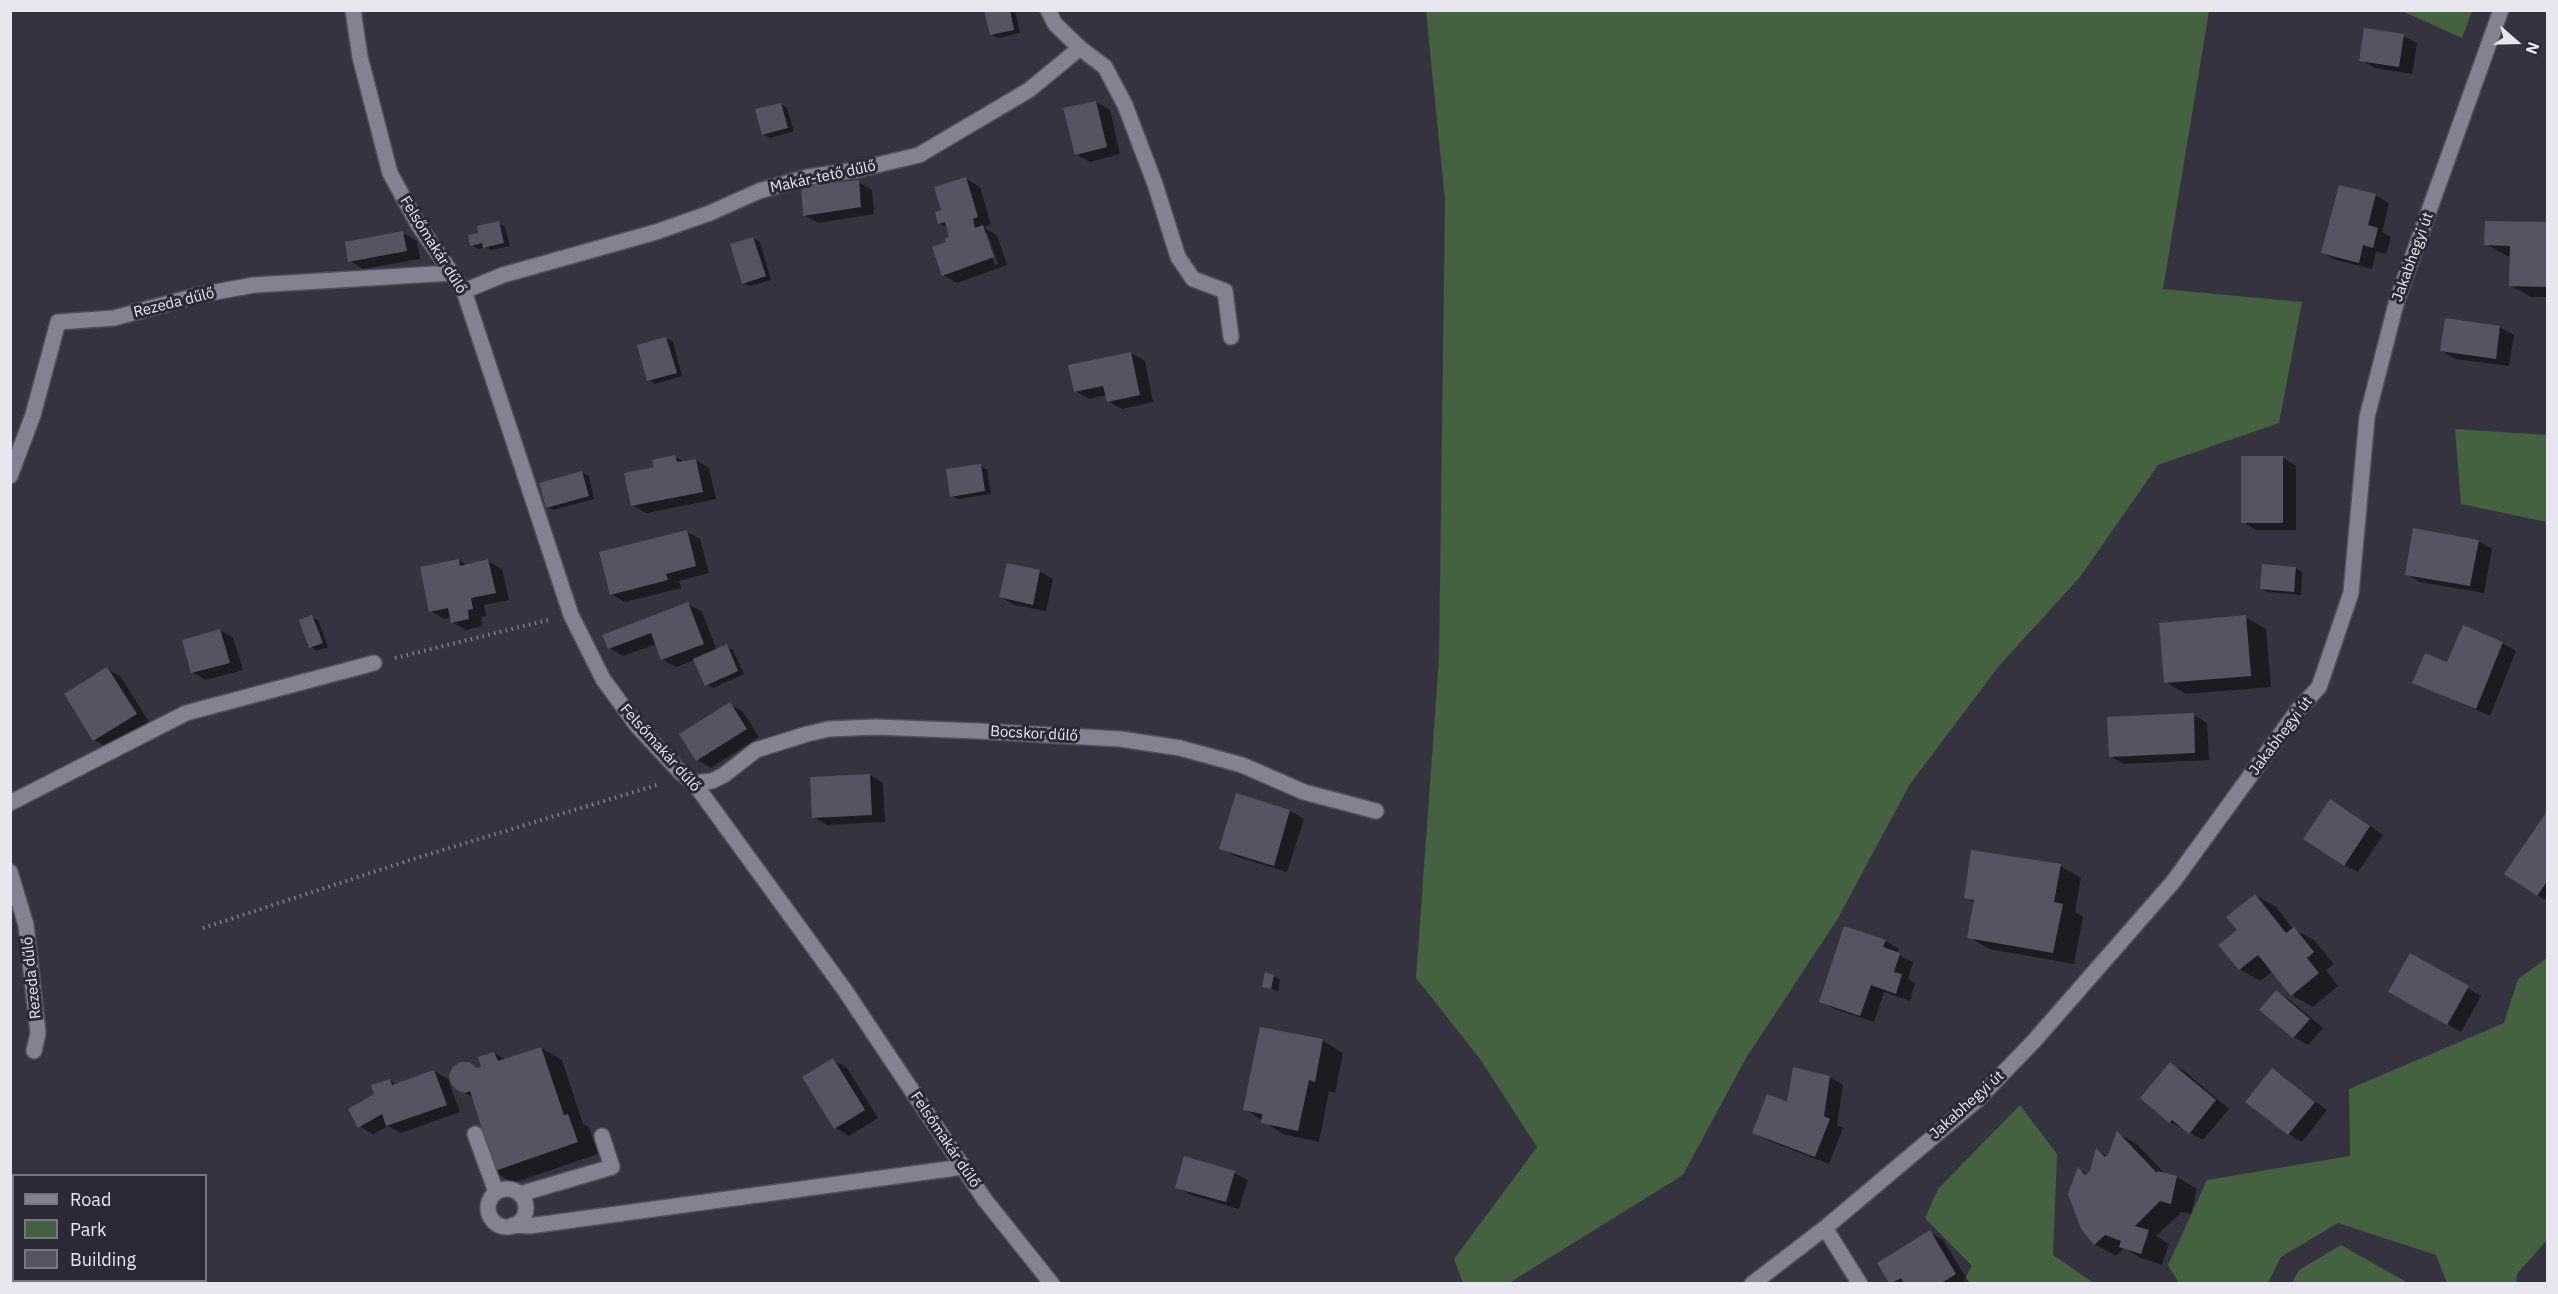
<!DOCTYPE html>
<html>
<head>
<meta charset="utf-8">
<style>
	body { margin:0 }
	#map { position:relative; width:2558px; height:1294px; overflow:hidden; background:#353340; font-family:"IBM Plex Sans",sans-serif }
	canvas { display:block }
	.frame { position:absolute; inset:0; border:12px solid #e8e7ef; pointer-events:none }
	.legend { position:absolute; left:12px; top:1174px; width:195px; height:108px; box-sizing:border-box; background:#2b2935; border:2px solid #77757f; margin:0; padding:8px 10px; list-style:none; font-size:18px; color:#e8e7ef }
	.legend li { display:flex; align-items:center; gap:12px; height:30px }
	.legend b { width:30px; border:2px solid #77757f }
	.north { position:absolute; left:2486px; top:12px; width:60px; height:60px; -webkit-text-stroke:4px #2b2935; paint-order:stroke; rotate:110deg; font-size:16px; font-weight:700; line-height:24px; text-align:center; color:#e8e7ef }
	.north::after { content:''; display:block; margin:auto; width:21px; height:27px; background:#e8e7ef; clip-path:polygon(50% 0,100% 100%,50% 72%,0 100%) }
</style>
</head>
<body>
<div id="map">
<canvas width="2558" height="1294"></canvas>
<div class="frame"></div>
<ul class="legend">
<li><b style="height:8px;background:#848291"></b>Road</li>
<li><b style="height:16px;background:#446140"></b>Park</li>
<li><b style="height:16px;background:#565462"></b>Building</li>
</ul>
<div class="north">N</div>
</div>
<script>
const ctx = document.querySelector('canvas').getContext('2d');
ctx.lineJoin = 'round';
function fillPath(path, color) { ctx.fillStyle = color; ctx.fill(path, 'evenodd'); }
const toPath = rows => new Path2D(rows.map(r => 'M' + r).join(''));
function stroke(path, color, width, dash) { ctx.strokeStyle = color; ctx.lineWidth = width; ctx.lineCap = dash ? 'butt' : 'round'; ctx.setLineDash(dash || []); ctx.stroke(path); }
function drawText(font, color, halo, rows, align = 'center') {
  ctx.font = font + ' "IBM Plex Sans",sans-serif'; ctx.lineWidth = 6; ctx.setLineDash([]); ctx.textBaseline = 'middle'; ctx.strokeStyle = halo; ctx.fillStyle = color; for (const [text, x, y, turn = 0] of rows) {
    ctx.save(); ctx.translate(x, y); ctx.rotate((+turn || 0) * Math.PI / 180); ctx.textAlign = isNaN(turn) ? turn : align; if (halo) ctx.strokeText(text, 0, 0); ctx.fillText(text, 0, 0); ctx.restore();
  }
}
const green = toPath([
	[1426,11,2209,11,2163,289,2302,302,2279,423,2158,465,2080,577,1999,666,1910,784,1837,920,1746,1058,1683,1175,1509,1283,1463,1283,1454,1259,1537,1147,1480,1059,1416,978,1439,659,1445,200],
	[2402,11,2472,11,2462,38],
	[2455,429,2547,435,2547,522,2461,504],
	[2547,958,2547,1240,2517,1274,2516,1283,2447,1283,2436,1255,2338,1223,2281,1257,2268,1283,2179,1283,2168,1265,2207,1180,2350,1156,2349,1089,2504,1023,2518,979],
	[2020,1105,2057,1154,2053,1255,2091,1281,2090,1283,1962,1283,1972,1266,1925,1218,1938,1189],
	[2341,1245,2408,1283,2292,1283,2299,1270]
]);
const shadow = toPath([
	[986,10,1015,10,1020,33,998,38,991,34],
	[2403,36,2417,43,2412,74,2375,68,2361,60],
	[1096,102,1110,110,1120,154,1090,162,1076,154],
	[781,104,787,108,794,131,770,138,763,134],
	[966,179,980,187,991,225,985,226,986,229,997,235,1007,265,957,283,943,275,948,243,951,238,948,228,939,223,943,211],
	[984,233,987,233,998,264,995,265],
	[858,182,872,190,874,214,818,223,804,215],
	[2375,195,2389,203,2382,232,2391,237,2386,254,2376,252,2372,269,2336,260,2323,253],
	[499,223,505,227,510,246,491,250,485,247,478,249,472,245,480,234],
	[2548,224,2548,297,2531,297,2510,285,2511,256,2507,256,2486,244],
	[403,233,417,241,420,259,363,269,350,261],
	[753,238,760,242,771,280,750,286,743,283],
	[2446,320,2500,327,2514,335,2509,366,2455,359,2442,351],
	[666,338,673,342,682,376,655,384,649,380],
	[1131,353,1145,361,1153,402,1122,409,1108,401,1107,395,1089,399,1076,391],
	[675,457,685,462,696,460,709,468,716,499,646,513,632,505,656,468],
	[2283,458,2296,466,2296,530,2256,530,2243,522],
	[981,466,987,470,991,494,958,499,952,496],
	[582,473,589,476,594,499,553,510,547,507],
	[686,531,700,539,709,573,679,581,681,588,625,602,611,594],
	[2478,541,2492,549,2484,593,2420,582,2406,574],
	[459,560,468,566,488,561,502,569,509,600,484,605,486,616,481,617,482,626,466,630,452,622,451,617,444,619,431,611],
	[2296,568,2302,572,2301,595,2268,592,2262,589],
	[1039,571,1053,579,1046,611,1014,605,1001,597],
	[688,604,702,612,717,651,727,646,733,650,744,674,713,688,707,685,695,660,676,667,662,659,657,644,623,656,609,648],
	[312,617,318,620,328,647,317,651,311,647],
	[2245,617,2266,629,2271,687,2186,694,2166,682],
	[220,630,233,638,243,670,206,680,192,672],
	[2502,643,2516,651,2490,716,2414,683],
	[107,669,121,677,149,722,108,748,94,740],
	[730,704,743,712,759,737,711,768,697,760],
	[2193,715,2207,723,2209,760,2124,764,2110,756],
	[870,775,883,783,885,822,827,825,813,817],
	[1237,795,1290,811,1304,819,1287,872,1235,856,1221,848],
	[2344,808,2383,835,2358,872,2344,865],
	[2548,815,2548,901,2537,895],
	[2060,866,2081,878,2075,912,2083,917,2074,964,1989,949,1969,937,1975,903,1965,897],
	[2255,895,2276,907,2293,929,2314,940,2334,964,2326,970,2338,986,2313,1007,2292,995,2273,971,2260,981,2240,969],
	[1885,941,1899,949,1897,954,1913,962,1908,979,1915,983,1910,1001,1884,992,1874,1022,1834,1009,1821,1001],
	[2410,955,2481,996,2461,1032,2390,992],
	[1274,976,1280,980,1278,991,1264,986],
	[2276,992,2290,1000,2323,1028,2308,1045,2294,1037,2261,1010],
	[1262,1029,1323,1041,1343,1053,1335,1093,1329,1091,1319,1142,1283,1134,1245,1109],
	[541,1048,562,1060,583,1124,589,1127,598,1154,513,1183,493,1171,486,1136,474,1098,457,1089,483,1068,494,1053,506,1060],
	[833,1060,847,1068,878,1118,849,1136,836,1128,804,1078],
	[2170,1064,2184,1071,2229,1109,2203,1140,2170,1122,2142,1098],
	[2272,1070,2327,1110,2302,1142,2288,1134],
	[434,1071,448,1079,460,1112,401,1133,388,1126,373,1134,359,1126,376,1095,390,1080,397,1085],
	[1830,1077,1843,1085,1837,1125,1843,1128,1829,1164,1767,1140,1753,1132],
	[2117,1133,2137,1144,2166,1175,2177,1177,2197,1189,2191,1214,2182,1212,2156,1236,2169,1244,2162,1265,2141,1258,2124,1248,2116,1256,2095,1244,2079,1169,2088,1174,2091,1171,2097,1150,2108,1157],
	[1234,1173,1248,1180,1239,1209,1191,1195,1177,1187],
	[1930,1232,1943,1240,1969,1282,1891,1284,1879,1264]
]);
const building = toPath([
	[984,10,1010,10,1014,30,990,35],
	[2364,28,2404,34,2399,67,2359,61],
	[1096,101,1107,147,1075,155,1063,108],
	[781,103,788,128,762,135,755,109],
	[966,177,978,217,973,219,975,228,983,225,994,257,942,276,932,247,946,242,945,238,949,237,945,222,938,224,935,212,941,210,934,187],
	[859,180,861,207,803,216,801,186],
	[2339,185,2376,194,2368,225,2378,228,2373,248,2363,245,2359,263,2321,253],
	[499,221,504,243,483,248,482,243,470,246,468,235,478,233,477,226],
	[2485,221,2548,222,2548,287,2509,286,2510,246,2484,245],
	[403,231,407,251,348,262,345,242],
	[753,237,766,276,742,284,730,244],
	[2445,318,2500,326,2496,359,2440,351],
	[666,337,677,373,647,381,637,345],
	[1131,352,1140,395,1107,402,1103,386,1074,392,1068,365],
	[675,455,677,462,696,459,703,492,631,506,624,473,654,467,652,460],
	[2241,456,2283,456,2283,523,2241,523],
	[981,464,985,491,950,497,946,469],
	[582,471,589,496,546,508,539,483],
	[2413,528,2479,540,2470,586,2405,575],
	[687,530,696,566,666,574,668,580,610,595,599,552],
	[459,559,460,566,488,559,496,593,471,598,473,609,468,610,469,619,451,623,448,608,429,612,420,567],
	[1007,563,1040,570,1033,605,999,597],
	[2262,564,2296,567,2294,592,2260,589],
	[688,602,704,644,661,660,651,633,608,649,602,635],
	[312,615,323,643,309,648,299,620],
	[2246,615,2251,676,2164,683,2159,623],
	[2463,625,2503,642,2476,709,2412,683,2425,653,2447,662],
	[220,629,230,663,191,673,182,640],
	[727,644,738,671,705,686,693,659],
	[107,667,137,714,93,741,64,694],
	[730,702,747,729,696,761,679,734],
	[2194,713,2195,753,2109,757,2107,717],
	[870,774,872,815,812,818,810,777],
	[1236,793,1290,810,1274,866,1219,849],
	[2330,799,2370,826,2344,866,2303,839],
	[2548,810,2548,880,2537,896,2504,874],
	[1971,850,2061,864,2054,902,2063,904,2053,953,1967,938,1974,900,1964,898],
	[2255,894,2286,933,2294,927,2314,952,2307,958,2319,973,2291,996,2258,955,2239,970,2218,945,2237,930,2226,917],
	[1844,926,1886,940,1883,947,1900,953,1894,972,1902,974,1896,994,1871,985,1860,1016,1819,1002],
	[2410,953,2469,986,2447,1025,2388,992],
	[1265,972,1274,975,1271,989,1262,987],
	[2276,990,2310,1019,2293,1038,2259,1010],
	[1260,1027,1323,1039,1315,1082,1309,1080,1298,1131,1261,1123,1262,1114,1243,1110],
	[541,1047,564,1115,568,1114,578,1142,492,1172,480,1137,484,1135,470,1091,465,1093,457,1090,451,1084,449,1075,453,1067,460,1062,469,1062,477,1068,481,1067,478,1057,494,1052,498,1061],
	[833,1058,865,1110,834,1129,802,1077],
	[2170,1062,2216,1100,2189,1134,2172,1120,2169,1123,2140,1098],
	[1793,1067,1830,1076,1824,1116,1830,1119,1815,1157,1752,1133,1767,1094,1787,1102],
	[2272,1068,2315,1102,2288,1135,2245,1102],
	[434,1070,447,1105,386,1126,382,1114,358,1128,348,1109,374,1094,371,1085,390,1079,392,1085],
	[2117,1131,2157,1173,2157,1171,2177,1176,2171,1204,2160,1201,2135,1226,2149,1230,2141,1254,2119,1247,2121,1241,2105,1235,2094,1245,2081,1229,2068,1194,2078,1167,2085,1175,2090,1171,2096,1148,2105,1157,2108,1155],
	[1184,1156,1235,1171,1226,1202,1175,1188],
	[1930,1230,1956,1274,1940,1284,1904,1284,1901,1278,1890,1284,1877,1263]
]);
const path = toPath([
	[395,658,548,620],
	[203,928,407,861,660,784]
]);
const service = toPath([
	[475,1134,496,1192],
	'488 1208a19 19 0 1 1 38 0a19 19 0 1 1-38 0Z',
	[520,1194,612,1167,602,1136],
	[513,1225,529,1226,963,1167]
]);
const minor = toPath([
	[353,10,360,57,390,173,419,226,464,291,571,615,603,679,638,727,680,772,694,783,844,989,985,1200,1052,1284],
	[1080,48,1105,67,1125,105,1155,184,1178,257,1193,279,1225,291,1231,337],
	[464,291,503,275,656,232,710,213,759,191,808,177,856,170,919,155,1029,90,1080,48,1055,24,1048,10],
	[10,476,33,415,58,322,114,318,199,295,254,285,452,273],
	[694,783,712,781,724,775,756,750,807,734,829,729,875,727,978,731,1120,739,1180,748,1242,765,1304,792,1376,811],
	[10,803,186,713,374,663],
	[10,872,26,925,38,1033,34,1051],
	[1825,1228,1860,1284],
	[1752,1284,1825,1228,1977,1100,2034,1041,2173,882,2298,710,2319,687,2351,593,2367,417,2397,300,2501,10]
]);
const streetNames = [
	["Makár-tető dűlő",823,177,-12],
	["Felsőmakár dűlő",433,245,58],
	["Jakabhegyi út",2413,257,-70],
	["Rezeda dűlő",174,303,-14],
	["Bocskor dűlő",1034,734,3],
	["Jakabhegyi út",2281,736,-53],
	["Felsőmakár dűlő",660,748,48],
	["Rezeda dűlő",32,978,-96],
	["Jakabhegyi út",1967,1105,-42],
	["Felsőmakár dűlő",945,1140,56]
];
fillPath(green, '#446140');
fillPath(shadow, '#0007');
fillPath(building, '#565462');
stroke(service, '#51505a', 18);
stroke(minor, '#51505a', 18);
stroke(path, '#81808b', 4, [1.5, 4.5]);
stroke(service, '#848291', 15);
stroke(minor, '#848291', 15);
drawText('15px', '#e8e7ef', '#2b2935', streetNames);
</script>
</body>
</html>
